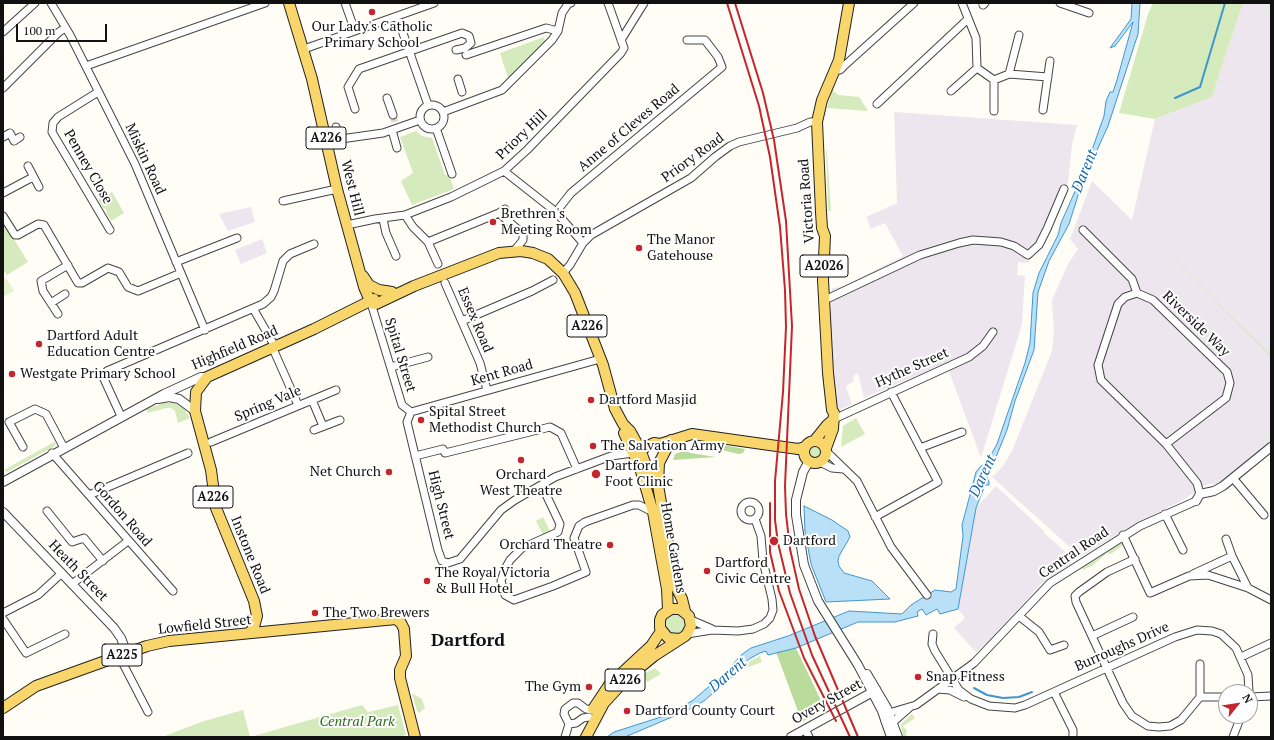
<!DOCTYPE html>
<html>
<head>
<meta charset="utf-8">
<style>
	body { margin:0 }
	#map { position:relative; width:1274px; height:740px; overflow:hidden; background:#fffdf5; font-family:"PT Serif",serif }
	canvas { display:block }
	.frame { position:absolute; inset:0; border:4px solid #111; pointer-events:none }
	.north { position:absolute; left:1218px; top:684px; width:40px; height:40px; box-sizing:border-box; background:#fff; border:1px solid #a0a0a0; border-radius:50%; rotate:60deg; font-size:11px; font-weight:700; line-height:16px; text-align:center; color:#111 }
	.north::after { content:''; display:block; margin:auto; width:14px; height:18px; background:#c4262e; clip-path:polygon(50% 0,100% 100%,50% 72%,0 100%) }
	.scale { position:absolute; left:16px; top:24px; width:91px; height:18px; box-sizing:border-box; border:2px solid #111; border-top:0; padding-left:5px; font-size:12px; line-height:14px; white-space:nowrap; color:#111; -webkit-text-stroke:3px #fff; paint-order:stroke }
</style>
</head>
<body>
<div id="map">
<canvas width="1274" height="740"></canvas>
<div class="frame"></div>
<div class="north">N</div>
<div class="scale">100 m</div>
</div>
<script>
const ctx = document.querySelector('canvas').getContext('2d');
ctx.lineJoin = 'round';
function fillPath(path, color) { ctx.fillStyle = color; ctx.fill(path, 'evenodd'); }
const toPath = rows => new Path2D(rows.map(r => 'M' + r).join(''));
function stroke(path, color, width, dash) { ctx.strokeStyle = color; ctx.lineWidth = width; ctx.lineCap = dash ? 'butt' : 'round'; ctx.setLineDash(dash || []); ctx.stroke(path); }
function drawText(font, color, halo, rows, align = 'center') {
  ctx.font = font + ' "PT Serif",serif'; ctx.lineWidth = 4; ctx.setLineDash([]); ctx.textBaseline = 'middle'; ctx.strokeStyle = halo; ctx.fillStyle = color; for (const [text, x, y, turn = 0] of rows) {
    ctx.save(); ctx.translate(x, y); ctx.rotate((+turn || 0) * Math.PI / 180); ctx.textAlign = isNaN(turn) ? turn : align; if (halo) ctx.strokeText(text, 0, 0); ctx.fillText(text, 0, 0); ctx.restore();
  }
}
const industrial = toPath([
	[1243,3,1271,3,1271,442,1220,484,1208,484,1179,502,1134,524,1081,557,992,477,1003,466,1012,451,1052,351,1054,331,1052,300,1068,264,1078,249,1070,239,1092,181,1132,220,1155,119,1212,97],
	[894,112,1077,125,1072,145,1068,182,1052,229,1028,263,1018,262,1017,275,1025,276,1022,324,981,458,946,363,864,398,858,374,854,375,853,382,846,386,852,404,839,410,835,400,830,324,832,288,842,287,903,256,885,223,871,229,866,217,897,203],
	[251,207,255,222,228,231,219,214],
	[262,239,267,253,241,264,235,250],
	[996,486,1044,531,1043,532,1070,556,1072,561,1070,564,1042,583,990,640,976,652,954,628,965,618,958,609,976,508]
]);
const green = toPath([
	[1153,3,1243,3,1212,97,1155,119,1119,113,1148,14],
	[544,37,546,44,509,81,500,53],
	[832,90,839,95,859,97,868,111,827,108],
	[416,131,422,136,432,138,445,175,449,174,454,189,412,205,401,181,413,173,400,137],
	[826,150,827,151,831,211,828,211],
	[112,192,124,213,111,221,106,212,107,211,106,209,103,208,98,200],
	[1134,220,1271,355,1271,357],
	[3,226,12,236,28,262,7,275,5,272,3,273],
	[164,403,172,403,182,406,190,418,178,423,175,411,171,408,166,408,148,413,146,409],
	[856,418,865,434,841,447,843,426],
	[56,441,55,446,7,472,4,470],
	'809 452a7 7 0 1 1 14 0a7 7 0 1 1-14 0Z',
	[543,517,550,531,543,535,536,521],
	[1120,543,1124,544,1111,554,1107,553,1092,566,1083,570,1082,568],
	'665 624a10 10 0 1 1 20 0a10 10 0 1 1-20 0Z',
	[760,656,762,662,743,669,750,661],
	[655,668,661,674,647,682,643,674],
	[412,693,422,699,425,708,419,713,417,711],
	[362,705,368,712,398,705,406,735,399,737,162,737,201,722,243,710,250,737],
	[912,714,915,718,903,726,907,731,906,733,907,737,903,737,901,724]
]);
const forest = toPath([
	[701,441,717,444,745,449,743,453,739,454,700,445],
	[686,450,690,453,716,457,673,460,675,454],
	[796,648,825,709,802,722,776,652]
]);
const pitch = toPath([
	[6,278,14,291,3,297,3,280]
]);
const water = toPath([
	[1132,3,1140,3,1138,34,1108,126,1082,183,1069,224,1049,261,1038,292,1034,350,1015,401,1007,430,996,457,986,475,989,482,989,485,985,485,976,508,958,609,940,614,937,609,926,615,922,609,917,612,918,616,906,619,895,622,858,622,796,648,768,655,766,651,760,653,749,659,734,675,704,701,686,711,625,737,607,737,614,732,661,717,692,701,726,672,741,655,751,648,788,636,849,611,902,614,911,605,935,590,951,592,956,589,963,536,962,525,976,472,980,467,987,462,997,444,1025,363,1030,343,1033,293,1039,273,1058,235,1061,223,1087,164,1104,116,1106,101,1110,92,1113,92,1117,80,1133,22,1115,46,1110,48,1131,19,1132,3],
	[804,506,832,520,848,531,850,537,839,556,838,561,839,566,844,573,872,581,890,599,826,602,811,564,805,532,804,506]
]);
const stream = toPath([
	[1175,98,1200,87,1225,3],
	[974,688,987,695,1003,698,1019,697,1032,692]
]);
const minorTunnel = toPath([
	[393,115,395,123]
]);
const minor = toPath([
	[51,3,70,35,135,164,205,330],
	[345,3,355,31],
	[1060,3,1089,13],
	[983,5,985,3],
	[397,16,428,105],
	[3,32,35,3],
	[621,40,644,3],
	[304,49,434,3],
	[466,55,546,28,558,31],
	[86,66,265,3],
	[977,68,994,80,1009,74,1048,77],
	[836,69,840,70,844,66,914,3],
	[1009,74,1019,35],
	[458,79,462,92],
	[994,80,994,111],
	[3,88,59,32,65,28],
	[951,91,977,68,976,38,962,3],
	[98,92,58,117,53,123,52,132,110,230],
	[387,98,393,115],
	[877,104,968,19],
	'420 117a12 12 0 1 1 24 0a12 12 0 1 1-24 0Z',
	[355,109,348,87,359,69,462,33,469,36,471,43,465,48,456,50],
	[1043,110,1050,61],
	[443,112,502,90,552,40,558,31,562,13,568,4,571,3],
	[336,127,338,139],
	[436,128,452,174],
	[392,130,397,148],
	[3,137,10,133,14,141,20,137],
	[327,141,383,133,420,120],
	[28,166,39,187],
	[504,171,556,212,583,243],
	[3,193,33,177],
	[283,201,337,189],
	[556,212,571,193,722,67,718,57,705,40,687,40],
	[499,213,523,234,523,240,514,251],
	[405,215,413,227,428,242,438,264],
	[3,216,15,235,18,235,38,224,44,225,78,283,82,283,108,268,119,272,128,287,138,291,181,273],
	[383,219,386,233,396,256],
	[347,225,375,219,405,215,451,197,504,171,527,150,621,53,624,48,608,3],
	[1083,230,1132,279,1137,293,1153,300,1227,372,1230,383,1226,398,1166,444],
	[428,242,499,213,505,209],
	[176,262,237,238],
	[563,273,570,265,583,243,591,235,691,178,715,157,730,146,739,142,797,128,810,122,817,122],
	[445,283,480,363,487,390],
	[1137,293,1125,297,1118,304,1098,365,1101,380,1166,444,1197,483,1200,494],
	[824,299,829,298,920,255,959,243,973,240,1001,242,1014,246,1028,255,1039,245,1047,229,1064,189],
	[51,303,65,294],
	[371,303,402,405,411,412],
	[254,310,273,343,274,351,298,405],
	[58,314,43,291,41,281,68,265],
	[462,321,532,291,553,280],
	[391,367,428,357],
	[312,400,323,426],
	[411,412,407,422,438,550,442,561,448,563,460,559,501,510,515,500,555,477,611,456,633,453],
	[411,412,600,359],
	[121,416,104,379,107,371,263,304,271,297,274,291,283,261,290,254,314,244],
	[834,419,969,357,983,346,993,332],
	[314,430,340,420],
	[211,442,336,390],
	[23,447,9,422,35,409,46,414,64,448],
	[920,448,962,432],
	[827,452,857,481,891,547,927,595],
	[52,453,173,591],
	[415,456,443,449,445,453,550,427,561,433,577,469],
	[820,462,832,468,843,469],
	[1233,478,1264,515],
	[542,486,560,524,558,532,522,548,510,560,505,569,501,581,505,595,514,600,553,586,586,572,574,538,579,526,585,522,633,505,639,505,653,512],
	[89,495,188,453],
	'741 511a9 9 0 1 1 18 0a9 9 0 1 1-18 0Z',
	[47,511,72,542,84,538,103,561],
	[1165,514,1183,550],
	[875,517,938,482,891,392],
	[1123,535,1150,593,1189,576,1208,575,1248,588,1271,600],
	[1226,539,1232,556],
	[1135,559,1107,572,1079,592,1075,596,1076,602,1123,703,1132,716,1148,726,1159,727,1170,726,1181,720,1200,697,1226,697],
	[1193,574,1232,556,1248,588],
	[72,584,128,541],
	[3,613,38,595,62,573],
	[1019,616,1039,632,1050,650,1064,645],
	[3,619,26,653,65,634],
	[691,620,712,629],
	[687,634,712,630,738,631,753,629,764,624,770,618,773,610,772,599,763,561,761,536,755,519],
	[933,634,932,644,935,651,959,690,971,699,989,706,1015,708,1025,705,1175,637,1197,630,1212,631,1221,634,1236,648,1248,675,1249,692],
	[1092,636,1133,617],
	[119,656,148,712],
	[1241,657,1271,643],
	[1200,664,1200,697],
	[938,689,950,690,964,697],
	[1054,692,1073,730,1073,737],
	[1250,697,1271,696],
	[909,708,893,722,885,721,889,713,916,705,974,663,1050,583,1140,526,1196,501],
	[589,717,583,718,576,723,569,724,564,714,565,709,573,703,578,703,586,709,593,710],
	[805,729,809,737],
	[565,737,569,724],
	[1233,737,1241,716]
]);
const tertiary = toPath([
	[158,399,169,397,179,399,195,411],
	[809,461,803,472,796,500,796,515,804,565,818,601,858,665,882,711,891,737],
	[3,482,164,394,201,377,207,377],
	[1196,501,1200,494,1214,491,1223,486,1271,447],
	[3,512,114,628,121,638,127,654],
	[867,674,887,708,898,737],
	[791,737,869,694,876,689]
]);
const primary = toPath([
	[289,3,312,79,337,189,364,287,371,303,376,304,414,286,499,253,521,251,533,253,548,259,563,273,575,293,603,365,615,409,623,424,630,431,640,449,651,479,658,485],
	[363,276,369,285,379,290,392,292],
	[624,433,640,468,653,512,667,589,668,610],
	[671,440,659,463,658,485,675,585,682,599,685,611],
	[815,440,827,425,834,419],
	'804 452a11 11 0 1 1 22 0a11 11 0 1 1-22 0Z',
	[826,448,833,429,834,413,832,410,828,373,823,280,825,236,822,228,821,212,817,122,822,100,839,60,849,3],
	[635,452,654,443,660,444,692,434,798,449,805,447],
	[250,632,254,627,257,616,254,601,216,508,211,470,195,411,196,392,207,377,314,329,374,299],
	[3,708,36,686,147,646,169,641,396,619,401,623,404,629,406,656,400,670,400,678,415,737],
	[593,709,609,685,651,646,661,631],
	[586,737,604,703,626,679,654,656,685,636,687,634,691,626,689,616,680,609,671,609,662,615,660,620,660,628,668,638,680,639]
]);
const rail = toPath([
	[727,3,759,106,770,157,780,227,785,290,786,327,783,392,775,481,775,520,778,543,790,593,812,655,850,737],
	[735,3,763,93,774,140,786,221,792,326,785,486,786,514,790,549,799,589,815,636,858,737],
	[770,503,770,552,779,591,804,658,836,721]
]);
const markers = [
	[372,12,4,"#c4262e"],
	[493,222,4,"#c4262e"],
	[639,248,4,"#c4262e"],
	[39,344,4,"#c4262e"],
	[12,374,4,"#c4262e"],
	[591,400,4,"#c4262e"],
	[421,420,4,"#c4262e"],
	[593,446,4,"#c4262e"],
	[521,460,4,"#c4262e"],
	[389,472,4,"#c4262e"],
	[596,474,5,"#c4262e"],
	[774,541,5,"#c4262e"],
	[610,545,4,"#c4262e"],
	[707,571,4,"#c4262e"],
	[427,581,4,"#c4262e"],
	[315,613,4,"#c4262e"],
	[918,677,4,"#c4262e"],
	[589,687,4,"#c4262e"],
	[627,711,4,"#c4262e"]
];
const shields = [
	[326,138,40],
	[824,266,48],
	[587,326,40],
	[213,497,40],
	[122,655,40],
	[625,680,40]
];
const shieldNames = [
	["A226",326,138],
	["A2026",824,266],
	["A226",587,326],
	["A226",213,497],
	["A225",122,655],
	["A226",625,680]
];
const poiNames = [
	["Our Lady's Catholic",372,27,"center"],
	["Primary School",372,43,"center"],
	["Brethren's",501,214],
	["Meeting Room",501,230],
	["The Manor",647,240],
	["Gatehouse",647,256],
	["Dartford Adult",47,336],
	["Education Centre",47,352],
	["Westgate Primary School",20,374],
	["Dartford Masjid",599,400],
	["Spital Street",429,412],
	["Methodist Church",429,428],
	["The Salvation Army",601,446],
	["Dartford",605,466],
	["Foot Clinic",605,482],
	["Net Church",381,472,"right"],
	["Orchard",521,475,"center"],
	["West Theatre",521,491,"center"],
	["Dartford",783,541],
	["Orchard Theatre",602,545,"right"],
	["Dartford",715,563],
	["Civic Centre",715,579],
	["The Royal Victoria",435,573],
	["& Bull Hotel",435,589],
	["The Two Brewers",323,613],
	["Snap Fitness",926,677],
	["The Gym",581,687,"right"],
	["Dartford County Court",635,711]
];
const streetNames = [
	["Anne of Cleves Road",629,128,-40],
	["Priory Hill",522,135,-44],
	["Priory Road",693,158,-36],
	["Miskin Road",145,159,65],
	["Penney Close",88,167,60],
	["West Hill",352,188,76],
	["Victoria Road",807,201,-94],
	["Essex Road",475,320,67],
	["Riverside Way",1196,324,44],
	["Highfield Road",235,348,-23],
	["Spital Street",400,355,73],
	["Hythe Street",912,368,-24],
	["Kent Road",502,373,-16],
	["Spring Vale",268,404,-23],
	["High Street",441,505,76],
	["Gordon Road",122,514,49],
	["Home Gardens",673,548,80],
	["Central Road",1074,553,-34],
	["Instone Road",250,555,68],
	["Heath Street",78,571,46],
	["Lowfield Street",205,625,-6],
	["Burroughs Drive",1122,647,-24],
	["Overy Street",827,702,-29]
];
const parkNames = [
	["Central Park",357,722]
];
const waterNames = [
	["Darent",1085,171,-68],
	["Darent",983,476,-65],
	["Darent",728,675,-41]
];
const districtNames = [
	["Dartford",468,641]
];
fillPath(industrial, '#eee6ef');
fillPath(green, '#d5ebbd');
fillPath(forest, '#b9dc9c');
fillPath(pitch, '#e6f2cf');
fillPath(water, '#b9e0f7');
stroke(water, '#3f96cf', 1);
stroke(stream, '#3f96cf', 2);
stroke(minorTunnel, '#dbdad3', 7, [7, 3.5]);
stroke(minor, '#444', 9);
stroke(tertiary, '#444', 10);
stroke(primary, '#222', 12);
stroke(minor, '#fff', 7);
stroke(tertiary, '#fff', 8);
stroke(primary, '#f9d66b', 10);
stroke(rail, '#c4262e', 2);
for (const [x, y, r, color] of markers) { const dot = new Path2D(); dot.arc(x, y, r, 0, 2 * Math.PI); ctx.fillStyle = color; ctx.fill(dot); stroke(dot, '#fff', 1.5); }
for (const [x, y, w] of shields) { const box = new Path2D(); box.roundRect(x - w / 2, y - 11, w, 22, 3); ctx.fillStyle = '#fff'; ctx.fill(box); stroke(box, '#111', 1); }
drawText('bold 13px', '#111', null, shieldNames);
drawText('14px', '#111', '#fff', poiNames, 'left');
drawText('14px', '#111', '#fff', streetNames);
drawText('italic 14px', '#2f6b1f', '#fff', parkNames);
drawText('italic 15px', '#1768a6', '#fff', waterNames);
drawText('bold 18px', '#111', '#fff', districtNames);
</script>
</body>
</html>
